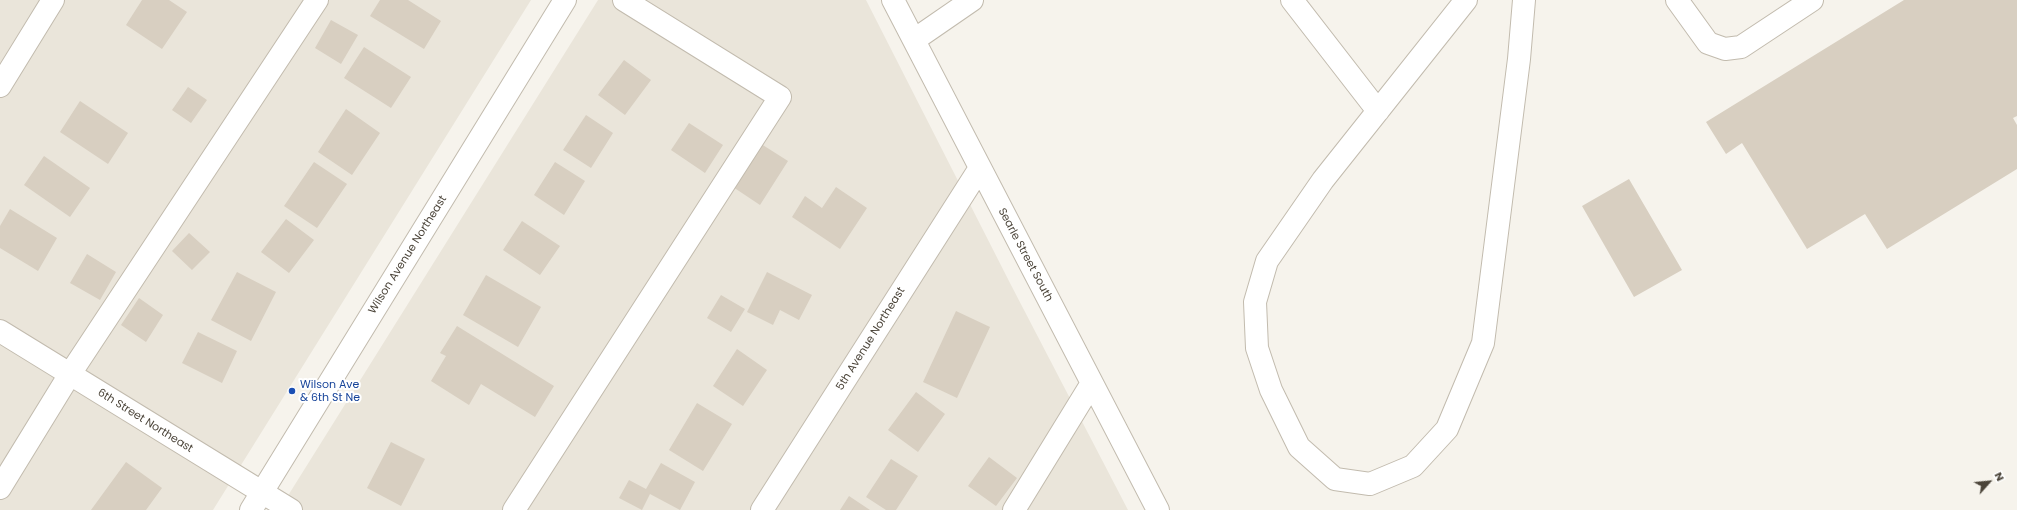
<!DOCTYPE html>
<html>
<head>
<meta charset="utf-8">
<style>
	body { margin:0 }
	#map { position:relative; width:2017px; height:510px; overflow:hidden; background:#f6f3ec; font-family:Poppins,sans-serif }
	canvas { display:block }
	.north { position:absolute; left:1969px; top:462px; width:40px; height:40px; -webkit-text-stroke:3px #fff; paint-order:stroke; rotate:63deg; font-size:11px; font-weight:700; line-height:16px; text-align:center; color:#4b4439 }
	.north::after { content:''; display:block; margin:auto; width:14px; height:18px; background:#4b4439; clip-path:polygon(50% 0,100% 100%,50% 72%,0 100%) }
</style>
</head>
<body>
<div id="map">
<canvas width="2017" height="510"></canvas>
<div class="north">N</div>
</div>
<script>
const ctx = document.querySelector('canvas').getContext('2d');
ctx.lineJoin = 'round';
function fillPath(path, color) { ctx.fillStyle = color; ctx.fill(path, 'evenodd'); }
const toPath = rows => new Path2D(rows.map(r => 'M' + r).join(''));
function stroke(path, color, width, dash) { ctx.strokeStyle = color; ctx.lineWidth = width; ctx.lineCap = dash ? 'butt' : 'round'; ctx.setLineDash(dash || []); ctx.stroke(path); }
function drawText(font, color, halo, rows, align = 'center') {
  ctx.font = font + ' Poppins,sans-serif'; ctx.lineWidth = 4; ctx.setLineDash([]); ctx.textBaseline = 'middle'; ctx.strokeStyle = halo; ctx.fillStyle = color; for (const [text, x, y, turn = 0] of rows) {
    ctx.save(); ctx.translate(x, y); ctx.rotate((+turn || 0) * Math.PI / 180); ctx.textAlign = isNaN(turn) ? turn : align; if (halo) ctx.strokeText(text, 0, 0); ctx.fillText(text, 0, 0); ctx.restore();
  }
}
const residential = toPath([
	[0,0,531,0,213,510,0,510],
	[598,0,866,0,1011,285,1128,510,279,510]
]);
const building = toPath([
	[142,0,169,0,187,12,162,49,126,25],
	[380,0,408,0,441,21,424,49,370,16],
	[1904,0,2017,0,2017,116,2013,118,2017,125,2017,169,1887,249,1865,214,1807,249,1742,143,1726,154,1706,122],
	[331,20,358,35,341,64,315,48],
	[364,47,411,77,391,108,344,78],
	[624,60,651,80,625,115,598,95],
	[188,87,207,100,191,123,172,110],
	[80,101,128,133,108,164,60,132],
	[346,109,380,133,352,175,318,152],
	[586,115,613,133,591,168,563,150],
	[689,123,723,145,705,173,671,150],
	[758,142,788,161,760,205,730,185],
	[44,156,90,188,70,217,24,185],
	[314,162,347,184,317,228,284,206],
	[555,162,585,181,564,215,534,195],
	[1629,179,1682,270,1634,297,1582,206],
	[836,187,867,208,840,249,792,217,805,196,822,208],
	[10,209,57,238,38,271,0,248,0,226],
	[286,219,314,240,289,273,261,252],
	[522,221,560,246,540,275,503,250],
	[189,233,210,252,192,270,172,251],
	[87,254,116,272,100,300,70,283],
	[237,272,276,292,251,341,211,320],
	[767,272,812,295,799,320,780,310,773,325,747,312],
	[486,275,541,307,518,347,463,315],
	[721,295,745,309,731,332,707,318],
	[139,298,163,315,146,342,121,325],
	[956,311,990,327,957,398,923,382],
	[457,326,554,386,535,417,481,384,469,405,431,381,446,356,440,353],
	[198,332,237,351,222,383,182,363],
	[737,349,767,370,743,406,713,386],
	[916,392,945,414,918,452,888,430],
	[697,403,732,424,703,471,669,450],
	[391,442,425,459,401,506,367,488],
	[989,457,1017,478,996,506,968,486],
	[891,459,918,476,896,510,886,510,866,497],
	[126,462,162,488,146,510,91,510],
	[661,463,695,482,680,510,650,494,642,510,619,498,629,480,646,489],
	[849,496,870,510,840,510]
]);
const minor = toPath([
	[893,0,1158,510],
	[1292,0,1378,111],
	[1466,0,1323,180,1267,261,1255,302,1257,348,1271,390,1299,447,1335,479,1370,484,1413,466,1447,429,1483,343,1519,59,1524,0],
	[1677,0,1708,43,1725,49,1741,47,1812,0],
	[914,40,972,0],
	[0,86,53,0],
	[0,331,291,510],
	[0,488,70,374,317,0],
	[251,510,565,0],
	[514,510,780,97,624,0],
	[762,510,980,168],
	[1014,510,1092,383]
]);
const markers = [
	[292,391,4,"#1a4fb4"]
];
const streetNames = [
	["Wilson Avenue Northeast",408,255,-58],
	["Searle Street South",1025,255,62],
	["5th Avenue Northeast",871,339,-58],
	["6th Street Northeast",145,421,32]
];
const transitNames = [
	["Wilson Ave",300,385],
	["& 6th St Ne",300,398]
];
fillPath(residential, '#eae5da');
fillPath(building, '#d8cfc1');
stroke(minor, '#c2bbae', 24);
stroke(minor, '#fff', 22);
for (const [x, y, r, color] of markers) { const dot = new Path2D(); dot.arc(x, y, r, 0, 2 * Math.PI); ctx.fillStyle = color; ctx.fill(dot); stroke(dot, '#fff', 1.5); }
drawText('11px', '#4b4439', '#fff', streetNames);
drawText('11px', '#164399', '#fff', transitNames, 'left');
</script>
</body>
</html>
